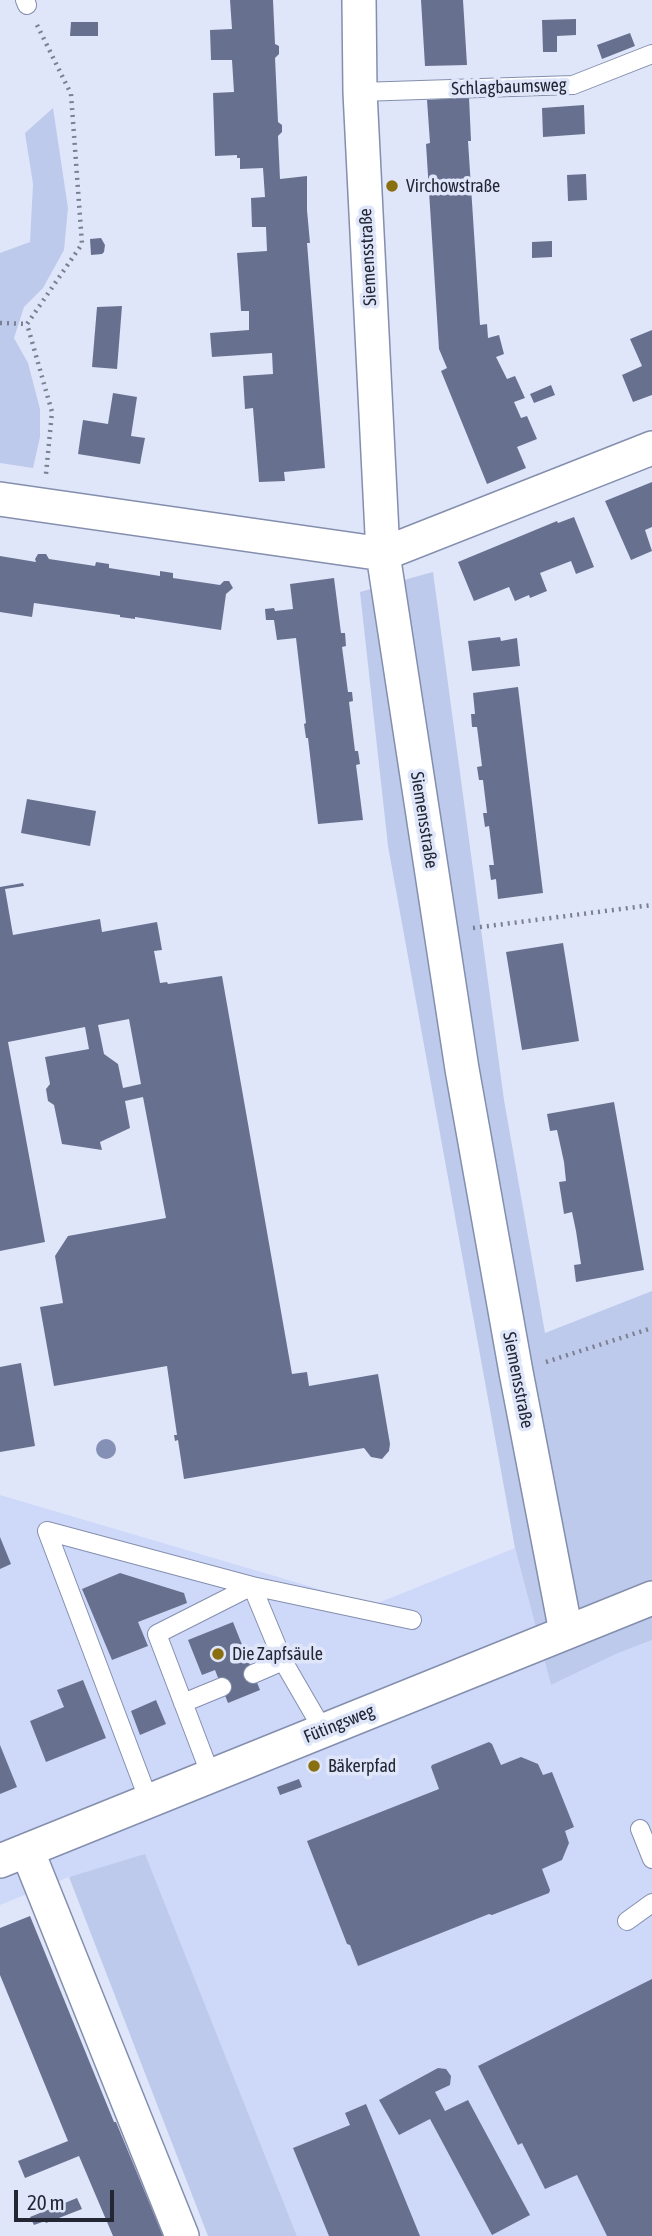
<!DOCTYPE html>
<html>
<head>
<meta charset="utf-8">
<style>
	body { margin:0 }
	#map { position:relative; width:652px; height:2236px; overflow:hidden; background:#dfe6fa; font-family:"Asap Condensed",sans-serif }
	canvas { display:block }
	.scale { position:absolute; left:14px; top:2190px; width:100px; height:32px; box-sizing:border-box; border:4px solid #232734; border-top:0; padding-left:9px; font-size:21px; line-height:24px; white-space:nowrap; color:#232734; -webkit-text-stroke:5px #dfe6fa; paint-order:stroke }
</style>
</head>
<body>
<div id="map">
<canvas width="652" height="2236"></canvas>
<div class="scale">20 m</div>
</div>
<script>
const ctx = document.querySelector('canvas').getContext('2d');
ctx.lineJoin = 'round';
function fillPath(path, color) { ctx.fillStyle = color; ctx.fill(path, 'evenodd'); }
const toPath = rows => new Path2D(rows.map(r => 'M' + r).join(''));
function stroke(path, color, width, dash) { ctx.strokeStyle = color; ctx.lineWidth = width; ctx.lineCap = dash ? 'butt' : 'round'; ctx.setLineDash(dash || []); ctx.stroke(path); }
function drawText(font, color, halo, rows, align = 'center') {
  ctx.font = font + ' "Asap Condensed",sans-serif'; ctx.lineWidth = 7; ctx.setLineDash([]); ctx.textBaseline = 'middle'; ctx.strokeStyle = halo; ctx.fillStyle = color; for (const [text, x, y, turn = 0] of rows) {
    ctx.save(); ctx.translate(x, y); ctx.rotate((+turn || 0) * Math.PI / 180); ctx.textAlign = isNaN(turn) ? turn : align; if (halo) ctx.strokeText(text, 0, 0); ctx.fillText(text, 0, 0); ctx.restore();
  }
}
const built = toPath([
	[0,1495,373,1605,515,1548,551,1685,616,1654,652,1640,652,2236,297,2236,145,1855,69,1877,0,1905]
]);
const green = toPath([
	[53,108,68,208,64,250,43,288,24,307,14,338,28,363,40,409,40,437,33,468,0,463,0,253,30,242,33,184,25,133],
	[433,572,504,1100,545,1333,652,1291,652,1640,616,1654,551,1685,515,1548,388,846,360,592],
	[145,1854,297,2236,208,2236,69,1877]
]);
const building = toPath([
	[230,0,273,0,275,44,279,46,279,54,275,58,278,122,282,125,282,132,278,136,280,179,307,176,307,210,310,243,307,243,325,468,284,472,285,481,259,482,253,408,245,409,243,376,273,374,272,353,212,357,210,333,249,330,249,311,241,311,237,253,267,251,266,227,252,227,251,198,265,197,263,168,240,169,240,158,237,158,237,155,215,156,213,93,234,92,232,60,211,60,210,30,232,29],
	[421,0,463,0,467,65,425,66],
	[576,19,576,35,557,36,557,52,543,52,542,20],
	[71,22,98,22,98,36,70,36],
	[630,33,635,46,602,59,597,45],
	[469,97,471,141,468,141,480,325,487,324,488,338,499,335,504,354,496,357,507,379,515,376,525,398,514,402,521,418,527,416,537,439,517,447,526,468,487,484,441,371,447,368,439,349,426,144,430,143,427,100],
	[584,105,585,134,543,137,542,108],
	[586,174,587,200,568,201,567,175],
	[101,238,105,245,104,252,102,254,91,255,90,239],
	[552,241,552,257,532,258,532,242],
	[122,306,117,369,92,367,97,307],
	[652,330,652,395,633,402,622,375,642,366,630,339],
	[551,385,555,395,534,403,530,394],
	[113,393,137,397,131,436,145,438,140,464,78,454,83,420,108,424],
	[652,482,652,527,645,530,652,551,631,560,605,501],
	[574,517,594,567,576,574,571,561,540,573,547,591,530,598,529,595,515,601,509,587,474,601,458,562,557,521,558,523],
	[38,554,46,554,49,559,95,566,96,562,109,564,109,568,160,576,160,571,173,573,173,578,220,585,224,581,229,581,233,588,226,594,221,630,135,617,135,619,120,617,120,615,34,603,32,617,0,612,0,556,36,562,35,559],
	[334,578,341,633,345,633,346,646,342,647,348,692,352,692,353,701,349,702,355,751,358,751,360,764,356,765,363,820,318,824,308,738,306,738,304,724,306,723,296,638,277,640,274,620,266,620,265,609,274,608,275,611,293,609,290,584],
	[500,637,501,641,517,638,520,666,472,671,468,641],
	[518,687,543,893,498,899,496,879,491,880,489,865,494,865,489,826,485,827,483,813,487,813,483,780,479,780,477,767,482,766,477,727,472,727,471,714,475,714,473,693],
	[27,799,96,811,90,846,21,833],
	[23,883,24,886,5,889,13,935,100,919,102,932,157,922,162,950,154,951,160,983,167,982,168,984,222,976,292,1374,307,1372,309,1386,378,1374,390,1444,389,1451,382,1459,371,1457,364,1448,184,1479,178,1440,175,1441,174,1435,177,1435,167,1366,54,1386,40,1307,63,1303,55,1256,68,1236,166,1218,143,1097,125,1101,130,1128,100,1142,102,1150,62,1144,54,1105,48,1101,46,1089,50,1084,45,1057,89,1049,85,1027,8,1042,45,1242,0,1251,0,887],
	[129,1019,141,1084,123,1088,118,1064,104,1054,98,1025],
	[563,943,579,1041,522,1050,506,952],
	[614,1102,644,1270,576,1282,574,1265,581,1264,576,1231,572,1212,564,1214,559,1182,566,1181,564,1162,557,1130,550,1131,547,1114],
	[21,1363,35,1446,0,1452,0,1367],
	[0,1537,11,1564,0,1569],
	[120,1573,184,1593,187,1603,138,1622,148,1646,112,1660,82,1589],
	[233,1622,260,1690,228,1703,215,1670,202,1675,188,1640],
	[83,1680,106,1738,46,1762,30,1721,64,1707,57,1690],
	[156,1700,166,1724,140,1735,131,1711],
	[489,1742,492,1744,501,1765,521,1757,538,1764,543,1775,552,1772,574,1827,565,1831,569,1843,562,1860,542,1869,550,1890,549,1893,492,1915,489,1914,358,1966,350,1945,347,1944,307,1841,439,1789,431,1767,432,1765],
	[0,1745,17,1787,0,1794],
	[299,1779,302,1787,280,1795,277,1787],
	[30,1916,114,2122,116,2122,163,2236,113,2236,79,2156,25,2178,18,2161,68,2141,0,1975,0,1928],
	[652,1979,652,2236,607,2236,577,2175,545,2189,522,2143,518,2145,478,2066],
	[438,2068,446,2069,451,2076,450,2085,435,2092,445,2111,468,2100,530,2215,492,2235,430,2119,399,2135,379,2100],
	[366,2104,371,2116,420,2236,329,2236,293,2148,350,2125,345,2113],
	[77,2198,82,2209,46,2223,45,2221,34,2225,30,2217]
]);
const path = toPath([
	[37,25,71,94,82,244,27,324,52,412,46,474],
	[0,323,27,324],
	[473,928,652,905],
	[546,1362,652,1328]
]);
const service = toPath([
	[25,0,27,5],
	[360,92,573,85,652,54],
	[283,1661,323,1730],
	[183,1703,222,1687],
	[211,1776,157,1634,252,1586,412,1620],
	[149,1801,47,1531,252,1586,283,1661,253,1674],
	[640,1829,652,1859],
	[627,1921,652,1903]
]);
const minor = toPath([
	[359,0,360,92,383,554,462,1069,516,1372,566,1632],
	[0,499,383,554,652,448],
	[27,1850,182,2236],
	[0,1861,652,1598]
]);
const trees = [
	[106,1449]
];
const markers = [
	[392,186,7,"#8a6f10"],
	[218,1654,7,"#8a6f10"],
	[314,1766,7,"#8a6f10"]
];
const streetNames = [
	["Schlagbaumsweg",509,87,-2],
	["Siemensstraße",368,257,-93],
	["Siemensstraße",424,820,81],
	["Siemensstraße",518,1380,79],
	["Fütingsweg",339,1724,-22]
];
const poiNames = [
	["Virchowstraße",406,186],
	["Die Zapfsäule",232,1654],
	["Bäkerpfad",328,1766]
];
fillPath(built, '#ced9fa');
fillPath(green, '#becaeb');
fillPath(building, '#67718f');
stroke(service, '#848fae', 20);
stroke(minor, '#848fae', 36);
stroke(path, '#7b8091', 4.5, [2, 5]);
stroke(service, '#fff', 18);
stroke(minor, '#fff', 33);
ctx.fillStyle = '#8590b7';
for (const [x, y] of trees) { ctx.beginPath(); ctx.arc(x, y, 10, 0, 2 * Math.PI); ctx.fill(); }
for (const [x, y, r, color] of markers) { const dot = new Path2D(); dot.arc(x, y, r, 0, 2 * Math.PI); ctx.fillStyle = color; ctx.fill(dot); stroke(dot, '#dfe6fa', 2.5); }
drawText('18px', '#232734', '#dfe6fa', streetNames);
drawText('18px', '#232734', '#dfe6fa', poiNames, 'left');
</script>
</body>
</html>
